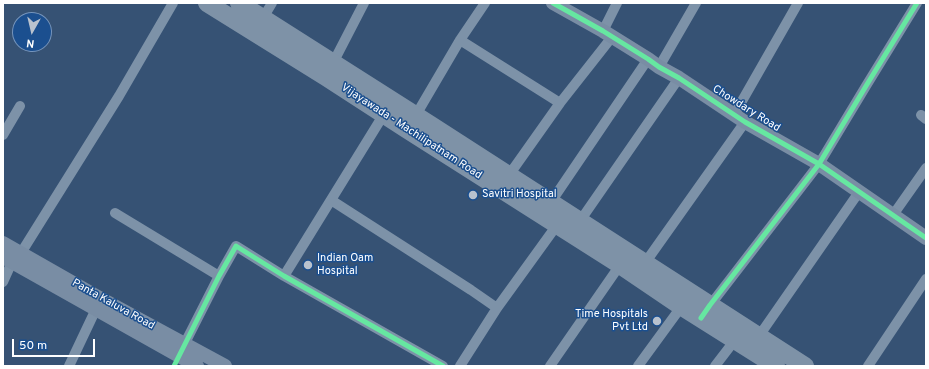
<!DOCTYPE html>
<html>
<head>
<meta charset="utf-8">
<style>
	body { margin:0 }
	#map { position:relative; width:929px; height:369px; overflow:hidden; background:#365274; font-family:Overpass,sans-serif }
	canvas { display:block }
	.frame { position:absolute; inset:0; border:4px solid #fff; pointer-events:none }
	.north { position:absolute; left:12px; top:12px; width:40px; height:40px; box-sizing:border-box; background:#1b4f8f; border:1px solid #7695bc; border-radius:50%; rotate:188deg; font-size:11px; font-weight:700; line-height:16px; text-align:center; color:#fff }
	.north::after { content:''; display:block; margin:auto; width:14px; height:18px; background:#b9c2ce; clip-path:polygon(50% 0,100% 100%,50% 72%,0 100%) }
	.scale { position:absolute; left:12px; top:339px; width:83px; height:18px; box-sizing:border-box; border:2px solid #fff; border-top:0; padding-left:5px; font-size:12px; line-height:14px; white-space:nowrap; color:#fff; -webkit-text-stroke:3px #1b4f8f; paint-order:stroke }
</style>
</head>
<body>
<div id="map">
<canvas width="929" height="369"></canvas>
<div class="frame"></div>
<div class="north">N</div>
<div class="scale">50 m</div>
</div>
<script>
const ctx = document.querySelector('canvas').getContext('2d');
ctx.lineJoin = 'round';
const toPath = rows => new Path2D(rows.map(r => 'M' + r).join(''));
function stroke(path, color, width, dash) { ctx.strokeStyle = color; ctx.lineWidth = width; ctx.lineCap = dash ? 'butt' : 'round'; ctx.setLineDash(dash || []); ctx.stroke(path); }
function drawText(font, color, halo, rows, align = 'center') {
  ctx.font = font + ' Overpass,sans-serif'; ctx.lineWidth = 3; ctx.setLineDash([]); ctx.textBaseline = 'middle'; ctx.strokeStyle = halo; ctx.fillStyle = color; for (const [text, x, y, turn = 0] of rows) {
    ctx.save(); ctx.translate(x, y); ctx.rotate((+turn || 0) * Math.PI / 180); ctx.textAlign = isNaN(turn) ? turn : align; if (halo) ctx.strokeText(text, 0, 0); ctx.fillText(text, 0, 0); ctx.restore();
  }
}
const street = toPath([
	[263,18,272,3],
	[603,31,617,3],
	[460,40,560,103],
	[333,63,364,3],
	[659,67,696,3],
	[416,115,460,40,485,3],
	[734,115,798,3],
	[921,115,926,119],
	[3,135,20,106],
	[509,175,560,103,612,37],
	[331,200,471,290,497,308],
	[551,202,648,59],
	[115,213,219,276],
	[893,215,926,168],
	[580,221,679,78],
	[21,253,119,96,173,3],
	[645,263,745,122],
	[284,276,384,114],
	[3,282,12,262],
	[708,308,819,164,866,86,917,3],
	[759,336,859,192],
	[184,345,219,276,236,246,284,276,443,366],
	[69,366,96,309],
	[460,366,497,308,557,225],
	[550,366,620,265],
	[638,366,684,303],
	[715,366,735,340],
	[868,366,926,279]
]);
const secondary = toPath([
	[553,3,603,31,648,59,659,67,679,78,745,122,819,164,926,238],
	[3,243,96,296,225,366],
	[3,257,197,366]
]);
const highway = toPath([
	[207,3,326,77,406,129,620,265,682,307,776,366],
	[239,3,431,125,805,366]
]);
const cycleway = toPath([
	[553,3,603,31,648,59,659,67,679,78,745,122,819,164,926,238],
	[701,318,710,305,819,164,866,86,917,3],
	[174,366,219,276,236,246,284,276,443,366]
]);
const markers = [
	[473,195,5,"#b9c2ce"],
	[308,265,5,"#b9c2ce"],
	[657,321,5,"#b9c2ce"]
];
const streetNames = [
	["Chowdary Road",746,109,32],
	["Vijayawada - Machilipatnam Road",411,132,33],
	["Panta Kaluva Road",113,305,29]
];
const poiNames = [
	["Savitri Hospital",482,195],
	["Indian Oam",317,259],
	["Hospital",317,272],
	["Time Hospitals",648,315,"right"],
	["Pvt Ltd",648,328,"right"]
];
stroke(street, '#7d92a8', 10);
stroke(secondary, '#798da4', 14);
stroke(highway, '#7e92a7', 18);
stroke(cycleway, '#66e7a1', 5);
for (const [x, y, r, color] of markers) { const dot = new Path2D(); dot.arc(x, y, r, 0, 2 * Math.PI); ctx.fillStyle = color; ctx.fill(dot); stroke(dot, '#1b4f8f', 1.5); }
drawText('11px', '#fff', '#1b4f8f', streetNames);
drawText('11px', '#fff', '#1b4f8f', poiNames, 'left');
</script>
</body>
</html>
